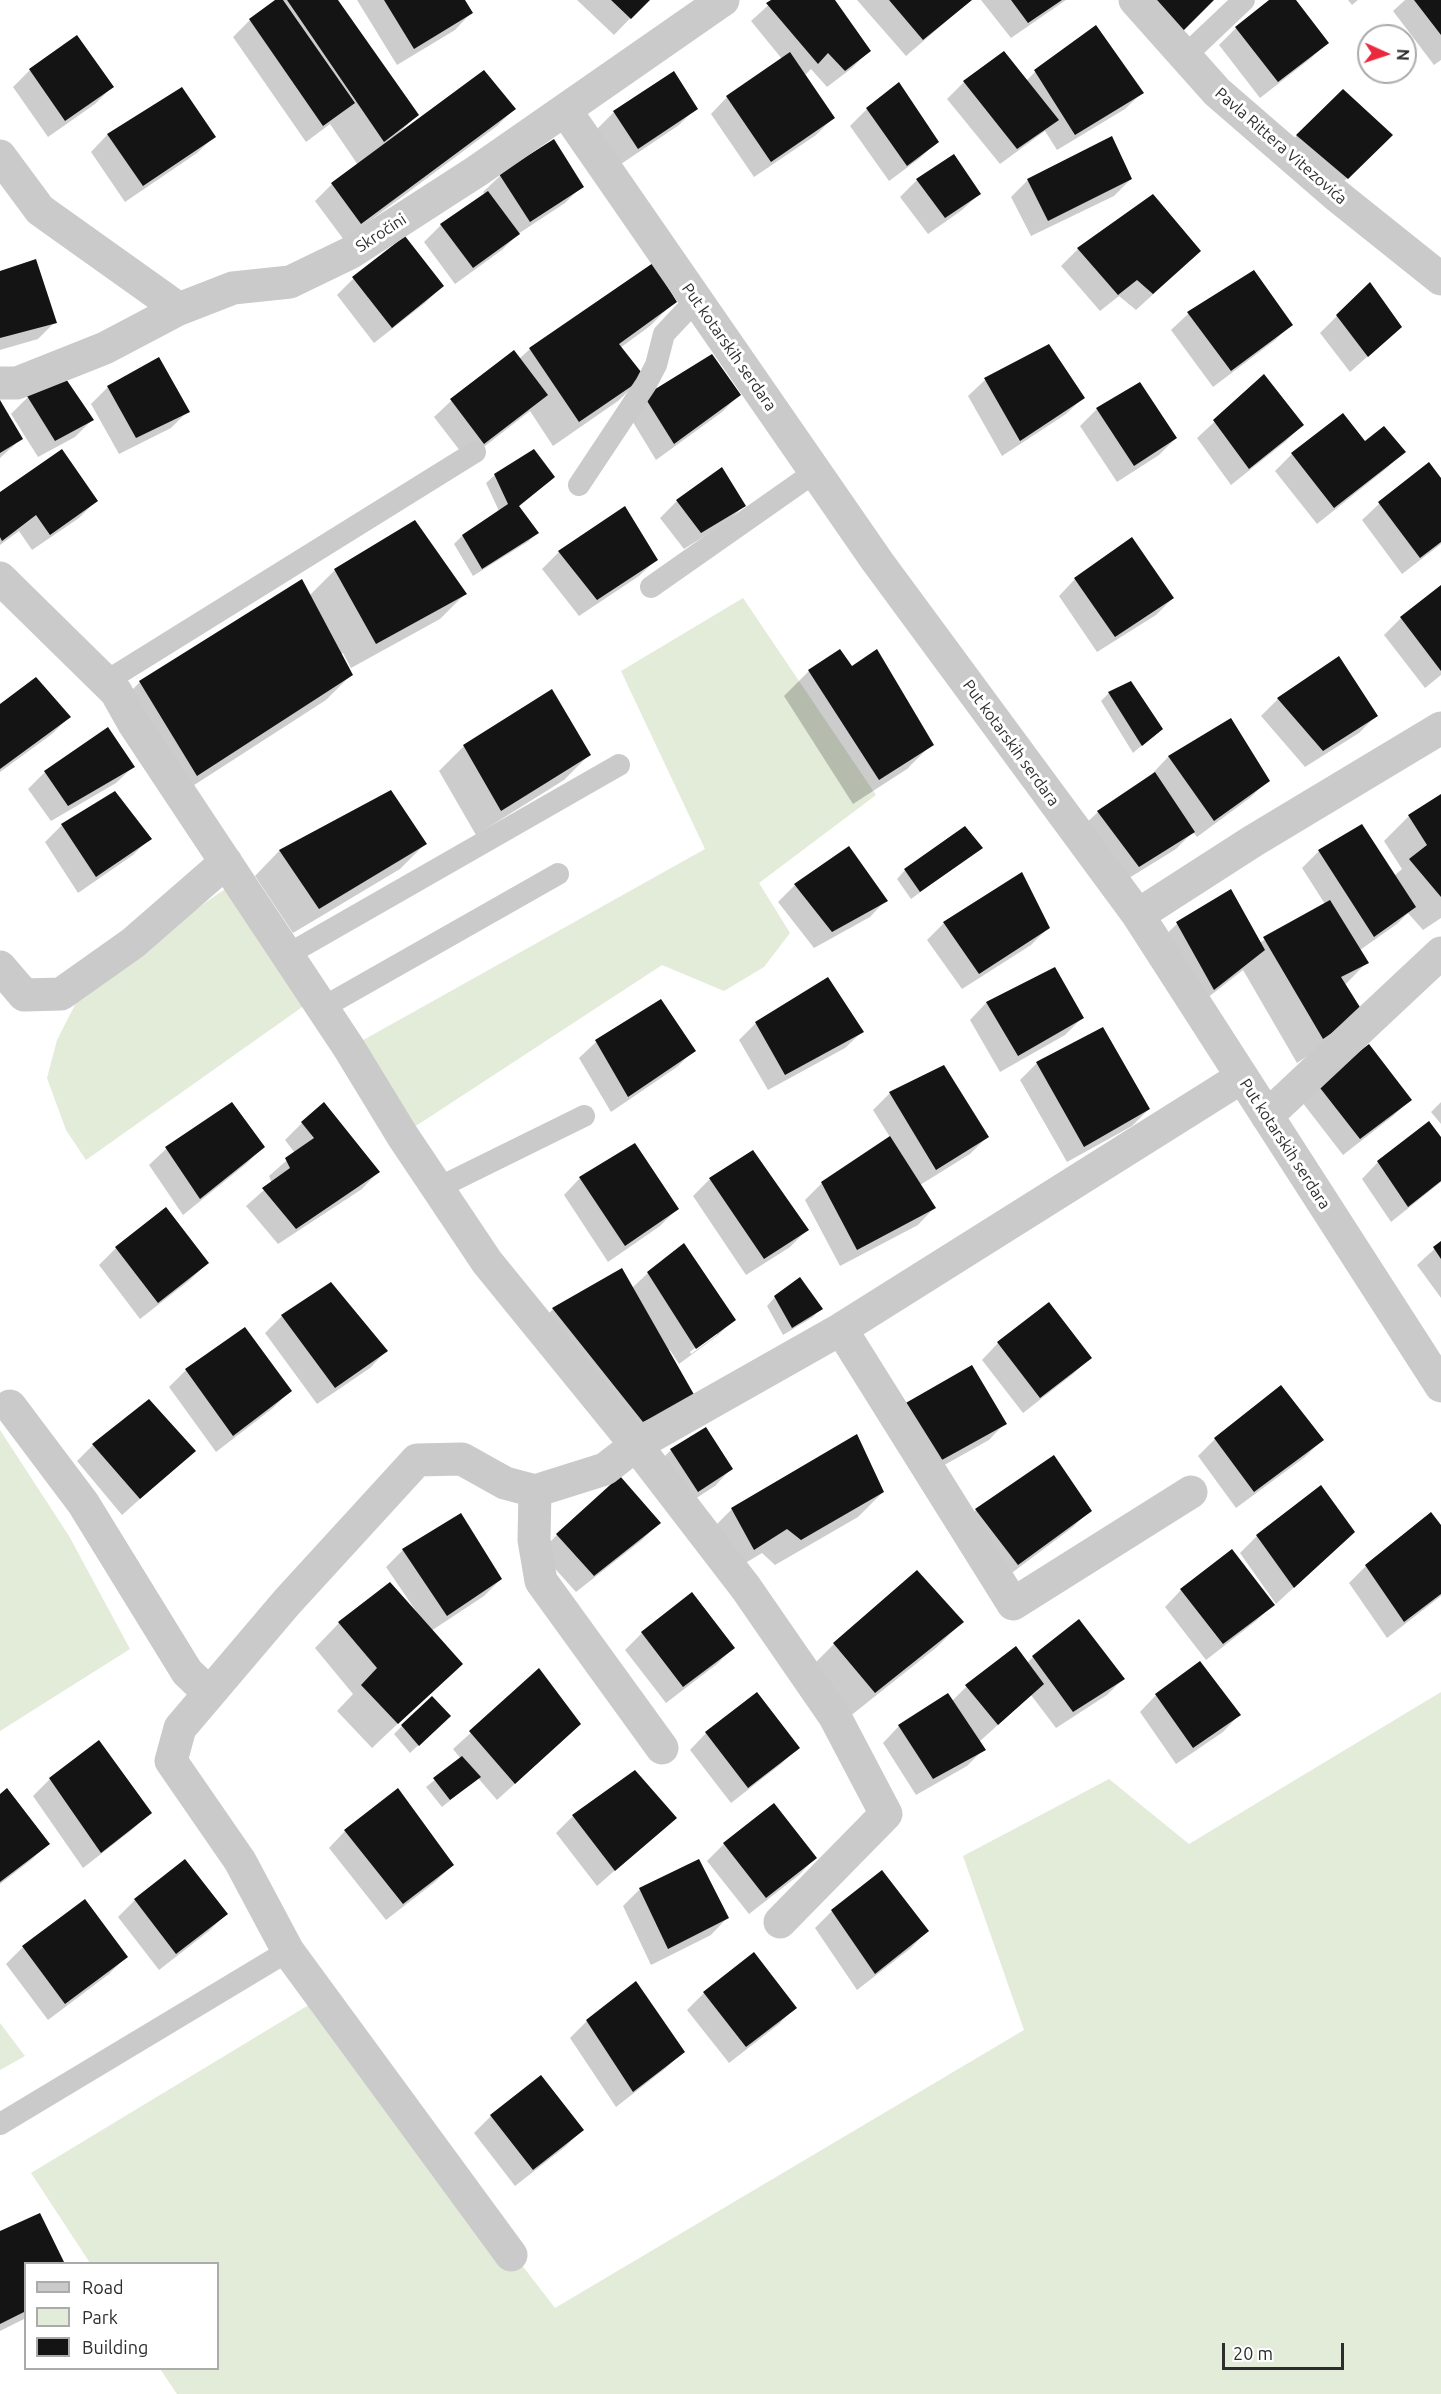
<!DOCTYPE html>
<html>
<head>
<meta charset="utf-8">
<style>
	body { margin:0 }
	#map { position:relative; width:1441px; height:2394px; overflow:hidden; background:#fff; font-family:Ubuntu,sans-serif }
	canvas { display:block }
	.legend { position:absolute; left:24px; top:2262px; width:195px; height:108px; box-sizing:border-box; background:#fff; border:2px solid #ababab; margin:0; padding:8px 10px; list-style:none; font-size:18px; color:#2d2d2d }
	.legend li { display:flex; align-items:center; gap:12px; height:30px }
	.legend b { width:30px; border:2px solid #ababab }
	.north { position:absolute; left:1357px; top:24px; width:60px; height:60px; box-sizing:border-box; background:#fff; border:2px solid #ababab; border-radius:50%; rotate:93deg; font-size:16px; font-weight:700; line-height:24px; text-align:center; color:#2d2d2d }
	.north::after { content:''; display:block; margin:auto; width:21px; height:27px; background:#ea283e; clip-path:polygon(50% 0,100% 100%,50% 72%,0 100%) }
	.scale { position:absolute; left:1222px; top:2343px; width:122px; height:27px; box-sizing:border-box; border:3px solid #2d2d2d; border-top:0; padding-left:8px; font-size:18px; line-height:21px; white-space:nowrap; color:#2d2d2d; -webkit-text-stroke:4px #fff; paint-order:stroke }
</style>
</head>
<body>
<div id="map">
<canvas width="1441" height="2394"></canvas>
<ul class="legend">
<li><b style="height:8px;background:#cacaca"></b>Road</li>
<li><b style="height:16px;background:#e3ebd9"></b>Park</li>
<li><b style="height:16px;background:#141414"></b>Building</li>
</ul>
<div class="north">N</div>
<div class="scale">20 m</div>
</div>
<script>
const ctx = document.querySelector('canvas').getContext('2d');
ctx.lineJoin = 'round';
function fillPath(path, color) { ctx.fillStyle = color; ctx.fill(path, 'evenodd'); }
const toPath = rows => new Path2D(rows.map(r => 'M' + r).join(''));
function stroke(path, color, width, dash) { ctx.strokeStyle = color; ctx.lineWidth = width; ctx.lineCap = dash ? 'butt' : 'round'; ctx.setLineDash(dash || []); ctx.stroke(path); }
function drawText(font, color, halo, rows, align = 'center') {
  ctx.font = font + ' Ubuntu,sans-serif'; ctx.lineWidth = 6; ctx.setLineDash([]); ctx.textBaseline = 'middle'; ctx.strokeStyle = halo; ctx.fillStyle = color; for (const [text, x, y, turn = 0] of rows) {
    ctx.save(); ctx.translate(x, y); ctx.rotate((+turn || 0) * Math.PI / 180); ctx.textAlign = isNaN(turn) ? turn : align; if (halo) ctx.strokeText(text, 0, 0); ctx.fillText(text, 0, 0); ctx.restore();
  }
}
const green = toPath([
	[743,598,876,795,759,883,790,933,764,967,724,991,662,965,402,1135,349,1048,705,849,621,671],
	[238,880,315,998,86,1160,66,1130,47,1078,57,1040,84,987],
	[0,1430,69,1536,130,1649,0,1731],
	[1441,1692,1441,2394,177,2394,160,2369,218,2368,218,2264,90,2263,31,2173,317,2000,555,2308,1024,2030,963,1856,1109,1779,1189,1844],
	[0,2023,25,2056,0,2070]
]);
const shadow = toPath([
	[277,0,336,0,417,115,400,132,401,133,514,109,497,126,344,240,315,201,332,184,358,165,330,124,306,142,233,37,250,20],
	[357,0,463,0,471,13,455,30,397,65],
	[577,0,648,0,614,35],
	[774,0,833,0,869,51,852,68,827,87,811,69,804,76,833,118,816,135,754,177,711,114,727,97,782,59,751,21],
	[857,0,971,0,906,56],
	[981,0,1066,0,1011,38],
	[1272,0,1294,0,1327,43,1310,59,1260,98,1219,45,1236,28],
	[1348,0,1358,0,1352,5],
	[1405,0,1441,0,1441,60,1434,65,1393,11],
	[1096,27,1142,93,1125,109,1057,150,1045,131,1000,164,947,99,964,82,1026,81,1035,72],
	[30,70,112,87,95,104,48,137,13,87],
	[181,89,214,137,197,153,125,202,91,152,107,135],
	[1343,91,1391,135,1330,195,1280,152],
	[696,108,679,125,621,164,597,129,614,112],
	[867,109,937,141,920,158,889,181,850,126],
	[953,156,979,194,962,210,928,234,900,197,917,180],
	[500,176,582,186,565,203,518,234,502,250,455,284,424,242,441,225,485,195,483,192],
	[1131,179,1114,196,1031,236,1011,197,1028,180],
	[1153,196,1183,267,1136,310,1119,296,1100,311,1061,266,1078,249],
	[653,265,675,301,650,326,620,348,643,377,618,401,553,446,530,411,467,460,434,417,451,401,513,352,519,359,530,349],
	[0,272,55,322,38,339,0,350],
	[1253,272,1291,325,1274,341,1213,387,1171,330,1188,314],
	[353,279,442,286,425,303,374,343,337,295],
	[1369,284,1383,343,1350,372,1320,333],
	[1049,345,1083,398,1066,414,1002,456,968,396,985,380],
	[1264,376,1302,425,1285,442,1231,485,1197,438],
	[108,387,188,411,171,428,119,454,91,404],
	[739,395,722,412,656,460,628,414,645,397],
	[28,397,92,420,75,437,38,457,11,414],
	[0,403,21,439,0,458],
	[1097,409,1176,438,1159,455,1117,482,1080,426],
	[1364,443,1404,451,1387,468,1317,524,1275,471,1292,454],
	[1429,465,1441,481,1441,544,1402,574,1362,520,1379,504],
	[495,475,554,477,518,507,537,533,529,541,473,576,454,544,462,536,499,511,486,483],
	[0,494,96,501,79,518,32,550,19,531,0,545],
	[677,501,744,506,727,522,684,549,660,518],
	[625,508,656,560,639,576,579,616,542,569,559,552],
	[415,522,465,594,440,619,351,668,343,653,340,655,351,675,326,700,171,800,115,707,140,682,309,596,335,570],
	[1075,579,1173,598,1156,615,1097,652,1059,596],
	[1441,587,1441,675,1425,688,1384,635,1401,618],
	[1338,658,1376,716,1359,733,1305,767,1261,716,1278,699],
	[852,668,932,744,907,769,853,804,784,696,809,671],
	[1109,693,1153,736,1133,753,1101,701],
	[0,706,69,717,52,734,0,772],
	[1230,720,1268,780,1251,797,1197,837,1193,832,1176,849,1121,883,1081,828,1098,812,1153,775,1152,774,1168,757],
	[464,746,589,755,564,780,476,835,439,771],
	[133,767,116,783,51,821,28,789,45,772],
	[390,792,425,844,400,869,293,933,255,876,279,851],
	[115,793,150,838,133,855,78,893,45,842,62,825],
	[1441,795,1441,918,1423,930,1408,913,1397,924,1360,950,1367,962,1345,985,1336,1037,1297,1063,1243,970,1197,1006,1160,940,1177,924,1259,943,1325,904,1302,868,1319,851,1362,826,1394,876,1402,869,1384,841,1409,816],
	[981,848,911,899,897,879,905,870],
	[795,885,886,900,870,917,814,948,778,902],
	[944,923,1048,928,1031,945,962,989,927,940],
	[1054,969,1082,1018,1065,1035,1000,1072,970,1020,986,1003],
	[828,979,862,1032,845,1048,768,1090,739,1040,756,1023],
	[660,1001,694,1050,677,1067,611,1112,579,1058,596,1042],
	[1037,1063,1149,1109,1132,1126,1067,1162,1020,1080],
	[1318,1085,1410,1100,1393,1116,1343,1155,1302,1102],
	[890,1093,987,1137,970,1154,920,1185,934,1208,918,1225,840,1266,805,1200,822,1183,890,1137,873,1110],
	[1441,1102,1441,1124,1431,1112],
	[302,1123,378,1172,362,1189,278,1244,246,1206,272,1183,269,1176,295,1153,285,1140],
	[1441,1140,1441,1182,1391,1222,1362,1179,1378,1162],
	[263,1147,246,1164,183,1215,149,1165,166,1149],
	[753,1152,807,1230,790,1247,746,1275,693,1196,710,1179],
	[580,1178,677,1209,660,1226,608,1262,564,1195],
	[166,1209,207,1263,190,1280,140,1319,99,1265,116,1248],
	[1441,1243,1441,1298,1417,1265],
	[648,1273,734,1319,717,1336,679,1364,670,1350,668,1352,694,1398,626,1437,537,1326,553,1309,632,1288],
	[717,1331,717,1335,691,1354,690,1352],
	[775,1297,821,1308,813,1317,783,1335,767,1306],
	[282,1316,386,1351,370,1368,317,1404,265,1333],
	[244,1329,290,1391,273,1408,216,1452,169,1387,186,1370],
	[998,1343,1090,1358,1073,1374,1023,1413,982,1360],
	[1281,1387,1322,1440,1305,1457,1236,1508,1198,1456,1215,1439],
	[888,1422,1005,1423,989,1440,923,1477],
	[705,1429,731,1469,715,1486,681,1508,654,1467,671,1450],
	[93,1445,194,1451,122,1515,77,1461],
	[1054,1457,1090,1510,1073,1527,1001,1581,959,1527,976,1510],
	[883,1492,858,1517,775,1565,762,1553,729,1573,707,1534,732,1509],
	[659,1523,642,1540,576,1592,540,1552,557,1535],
	[1441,1528,1441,1596,1387,1638,1349,1583,1366,1566],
	[1257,1536,1336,1548,1276,1604,1240,1553],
	[403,1550,501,1579,484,1596,431,1631,461,1664,372,1748,337,1711,353,1694,315,1648,339,1623,416,1611,386,1567],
	[1181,1590,1273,1604,1256,1621,1206,1660,1165,1607],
	[962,1622,937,1647,849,1717,809,1669,834,1644],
	[642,1633,733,1648,717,1664,666,1703,625,1650],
	[1016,1648,1027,1663,1033,1657,1123,1679,1107,1695,1056,1728,1031,1695,979,1742,984,1749,967,1766,916,1795,883,1743,899,1726,952,1701,966,1687],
	[539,1671,562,1741,497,1800,478,1778,442,1807,426,1787,461,1759,453,1749],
	[1156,1695,1239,1715,1223,1732,1176,1764,1140,1712],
	[441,1724,410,1753,394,1734,402,1726],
	[706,1733,798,1747,781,1764,731,1803,690,1750],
	[99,1743,150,1812,133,1829,83,1868,33,1796,50,1779],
	[634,1773,675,1818,597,1886,556,1833,573,1816],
	[0,1795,48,1844,31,1860,0,1884],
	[345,1831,452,1865,435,1882,386,1920,329,1848],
	[724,1844,815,1858,799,1875,749,1914,707,1861],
	[882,1872,927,1931,911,1948,857,1990,815,1928,832,1911],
	[640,1889,727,1918,711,1935,651,1965,623,1906],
	[135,1900,226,1914,209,1931,159,1970,118,1917],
	[23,1947,126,1957,109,1974,48,2020,6,1964],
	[635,1983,683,2052,666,2068,616,2107,570,2038,587,2021],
	[704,1993,795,2007,779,2024,729,2063,687,2010],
	[491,2116,582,2130,565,2147,515,2186,474,2133],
	[0,2233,26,2264,26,2318,0,2331]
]);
const building = toPath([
	[275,0,283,0,355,103,323,126,249,19],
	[287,0,338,0,419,115,384,142],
	[384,0,465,0,473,13,414,49],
	[611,0,650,0,631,19],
	[771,0,835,0,871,51,845,71,828,53,818,64,766,3],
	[889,0,972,0,923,40],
	[1011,0,1062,0,1028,23],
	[1149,0,1214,0,1182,32],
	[1269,0,1296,0,1329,43,1278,82,1235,27],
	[1414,0,1441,0,1441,35],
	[1096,25,1144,93,1075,135,1034,70],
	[77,35,114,87,65,121,29,69],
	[1004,51,1059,120,1017,149,963,81],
	[790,52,835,118,771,162,726,96],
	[484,70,516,109,361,224,331,183],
	[674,71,698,109,638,149,613,111],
	[899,82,939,142,907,166,866,108],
	[182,87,216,137,143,186,107,134],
	[1343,89,1393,135,1348,179,1296,135],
	[1112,136,1132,179,1048,221,1027,179],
	[554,139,584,187,530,222,499,174],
	[954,154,981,194,945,218,916,179],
	[488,191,520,234,473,268,440,224],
	[1153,194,1201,251,1153,294,1137,280,1118,295,1077,248],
	[405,236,444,286,392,328,352,277],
	[36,259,57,323,0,338,0,271],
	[653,263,677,302,619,344,645,377,579,422,529,348],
	[1254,270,1293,325,1231,371,1187,312],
	[1370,282,1402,327,1368,357,1336,315],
	[1049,344,1085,398,1020,441,984,378],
	[514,350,548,395,484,444,450,399],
	[712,354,741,395,674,444,644,396],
	[159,357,190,412,136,438,107,386],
	[1264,374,1304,425,1249,469,1213,420],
	[64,376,94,420,55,441,27,396],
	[1140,382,1177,438,1134,466,1096,408],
	[0,400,23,439,0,453],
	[1343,413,1365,441,1384,426,1406,452,1334,508,1291,453],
	[62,449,98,501,50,535,36,515,2,541,0,537,0,492],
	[534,449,555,477,519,506,539,533,482,569,462,535,508,504,494,474],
	[1429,462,1441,478,1441,542,1420,558,1378,502],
	[722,467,746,506,701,533,676,500],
	[625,506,658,560,597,600,558,551],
	[415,520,467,594,376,644,334,569],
	[1132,537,1174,598,1115,637,1074,578],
	[302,579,353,675,197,776,139,681],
	[1441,585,1441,671,1400,617],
	[840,649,852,666,877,649,934,745,879,780,808,670],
	[1339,656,1378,716,1323,751,1277,698],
	[36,677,71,717,0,769,0,704],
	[1131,681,1163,729,1142,746,1108,692],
	[552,689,591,755,501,811,463,745],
	[1231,718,1270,781,1214,821,1168,756],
	[108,727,135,767,68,806,44,771],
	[1155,772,1195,832,1139,867,1097,811],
	[391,790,427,844,319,909,279,850],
	[115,791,152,839,96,877,61,824],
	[1441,794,1441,897,1409,859,1427,845,1408,815],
	[1362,824,1416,907,1374,937,1318,850],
	[965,826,983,848,920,892,904,869],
	[849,846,888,901,832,932,794,884],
	[1022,872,1050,928,979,974,943,922],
	[1231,889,1265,950,1214,990,1176,922],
	[1330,900,1369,963,1341,977,1363,1012,1323,1039,1263,937],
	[1055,967,1084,1018,1018,1056,986,1002],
	[828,977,864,1032,785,1075,755,1022],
	[661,999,696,1051,628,1097,595,1040],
	[1103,1027,1150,1109,1084,1147,1036,1062],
	[1369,1044,1412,1100,1360,1139,1317,1084],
	[944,1065,989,1137,936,1170,889,1092],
	[232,1102,265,1147,200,1199,165,1147],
	[324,1102,380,1172,296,1229,262,1188,290,1168,285,1158,314,1138,301,1122],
	[1429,1121,1441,1137,1441,1181,1408,1207,1377,1161],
	[890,1136,936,1208,857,1250,821,1182],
	[635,1143,679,1209,625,1246,579,1177],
	[753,1150,809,1230,764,1259,709,1178],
	[166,1207,209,1263,158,1303,115,1247],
	[1441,1241,1441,1259,1433,1247],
	[684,1243,736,1320,696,1349,647,1272],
	[622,1268,696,1398,643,1422,552,1308],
	[800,1277,823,1309,792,1328,774,1296],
	[331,1282,388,1351,335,1388,281,1315],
	[1049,1302,1092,1358,1040,1398,997,1342],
	[245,1327,292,1391,233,1436,185,1369],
	[972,1365,1007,1424,940,1461,904,1404],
	[1281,1385,1324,1440,1254,1492,1214,1438],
	[149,1399,196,1451,140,1499,92,1444],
	[706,1427,733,1469,698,1492,670,1449],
	[857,1434,884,1492,801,1540,787,1529,754,1550,731,1508],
	[1054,1455,1092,1511,1018,1565,975,1509],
	[620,1476,661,1523,594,1576,556,1534],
	[1321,1485,1355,1532,1294,1588,1256,1535],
	[1431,1512,1441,1525,1441,1594,1404,1622,1365,1565],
	[461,1513,502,1579,447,1616,402,1549],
	[1232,1549,1275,1605,1223,1644,1180,1589],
	[917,1570,964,1622,875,1693,833,1643],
	[390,1582,463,1664,398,1724,361,1685,377,1668,338,1622],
	[692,1592,735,1648,683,1687,641,1632],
	[1079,1619,1125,1679,1073,1712,1032,1656],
	[1016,1646,1044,1684,998,1725,965,1685],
	[1200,1661,1241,1715,1193,1748,1155,1694],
	[539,1668,581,1724,515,1784,469,1731],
	[757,1692,800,1748,748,1788,705,1732],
	[948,1693,986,1750,933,1779,898,1725],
	[432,1696,451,1716,419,1746,401,1725],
	[99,1740,152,1813,101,1853,49,1778],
	[462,1756,481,1777,450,1800,433,1778],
	[635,1770,677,1818,615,1871,572,1815],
	[7,1788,50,1844,0,1882,0,1794],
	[398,1788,454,1865,403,1904,344,1830],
	[774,1803,817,1858,766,1898,723,1843],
	[185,1859,228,1914,176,1954,134,1899],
	[699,1859,729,1918,668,1949,639,1888],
	[882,1870,929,1931,875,1974,831,1910],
	[85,1899,128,1957,65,2004,22,1946],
	[754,1952,797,2008,746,2047,703,1992],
	[636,1981,685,2052,633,2092,586,2020],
	[541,2075,584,2130,533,2170,490,2115],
	[40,2213,65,2264,26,2264,26,2311,0,2324,0,2231]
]);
const service = toPath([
	[1185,56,1244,0],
	[579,485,646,384,656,365,664,334,696,300],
	[651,587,815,472],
	[105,682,475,452],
	[287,955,619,765],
	[322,1008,558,874],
	[438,1188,584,1116],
	[0,2124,288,1951]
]);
const minor = toPath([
	[1135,0,1217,92,1336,195,1441,279],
	[565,110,877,561,1138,915,1441,1386],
	[0,156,40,210,179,309],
	[0,383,17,383,105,348,179,309,233,288,290,282,350,253,477,171,723,0],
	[0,578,116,692,134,724,349,1048,402,1135,487,1262,636,1445,746,1588,835,1717,886,1814,780,1922],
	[1138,915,1253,841,1441,728],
	[0,967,24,995,61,994,133,943,226,862],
	[1267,1116,1441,953],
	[841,1329,1013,1604,1191,1492],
	[10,1406,83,1503,187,1672,209,1693],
	[535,1491,534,1540,541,1581,662,1748],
	[511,2255,288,1951,240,1861,171,1761,180,1728,287,1602,417,1460,462,1459,505,1483,535,1491,605,1469,636,1445,841,1329,1242,1077]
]);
const streetNames = [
	["Pavla Rittera Vitezovića",1281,146,41],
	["Skročini",381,233,-33],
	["Put kotarskih serdara",729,347,55],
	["Put kotarskih serdara",1011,743,54],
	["Put kotarskih serdara",1285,1144,57]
];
fillPath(green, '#e3ebd9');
fillPath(shadow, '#0003');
fillPath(building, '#141414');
stroke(service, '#cacaca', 22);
stroke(minor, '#cacaca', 33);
drawText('16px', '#2d2d2d', '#fff', streetNames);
</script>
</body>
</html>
